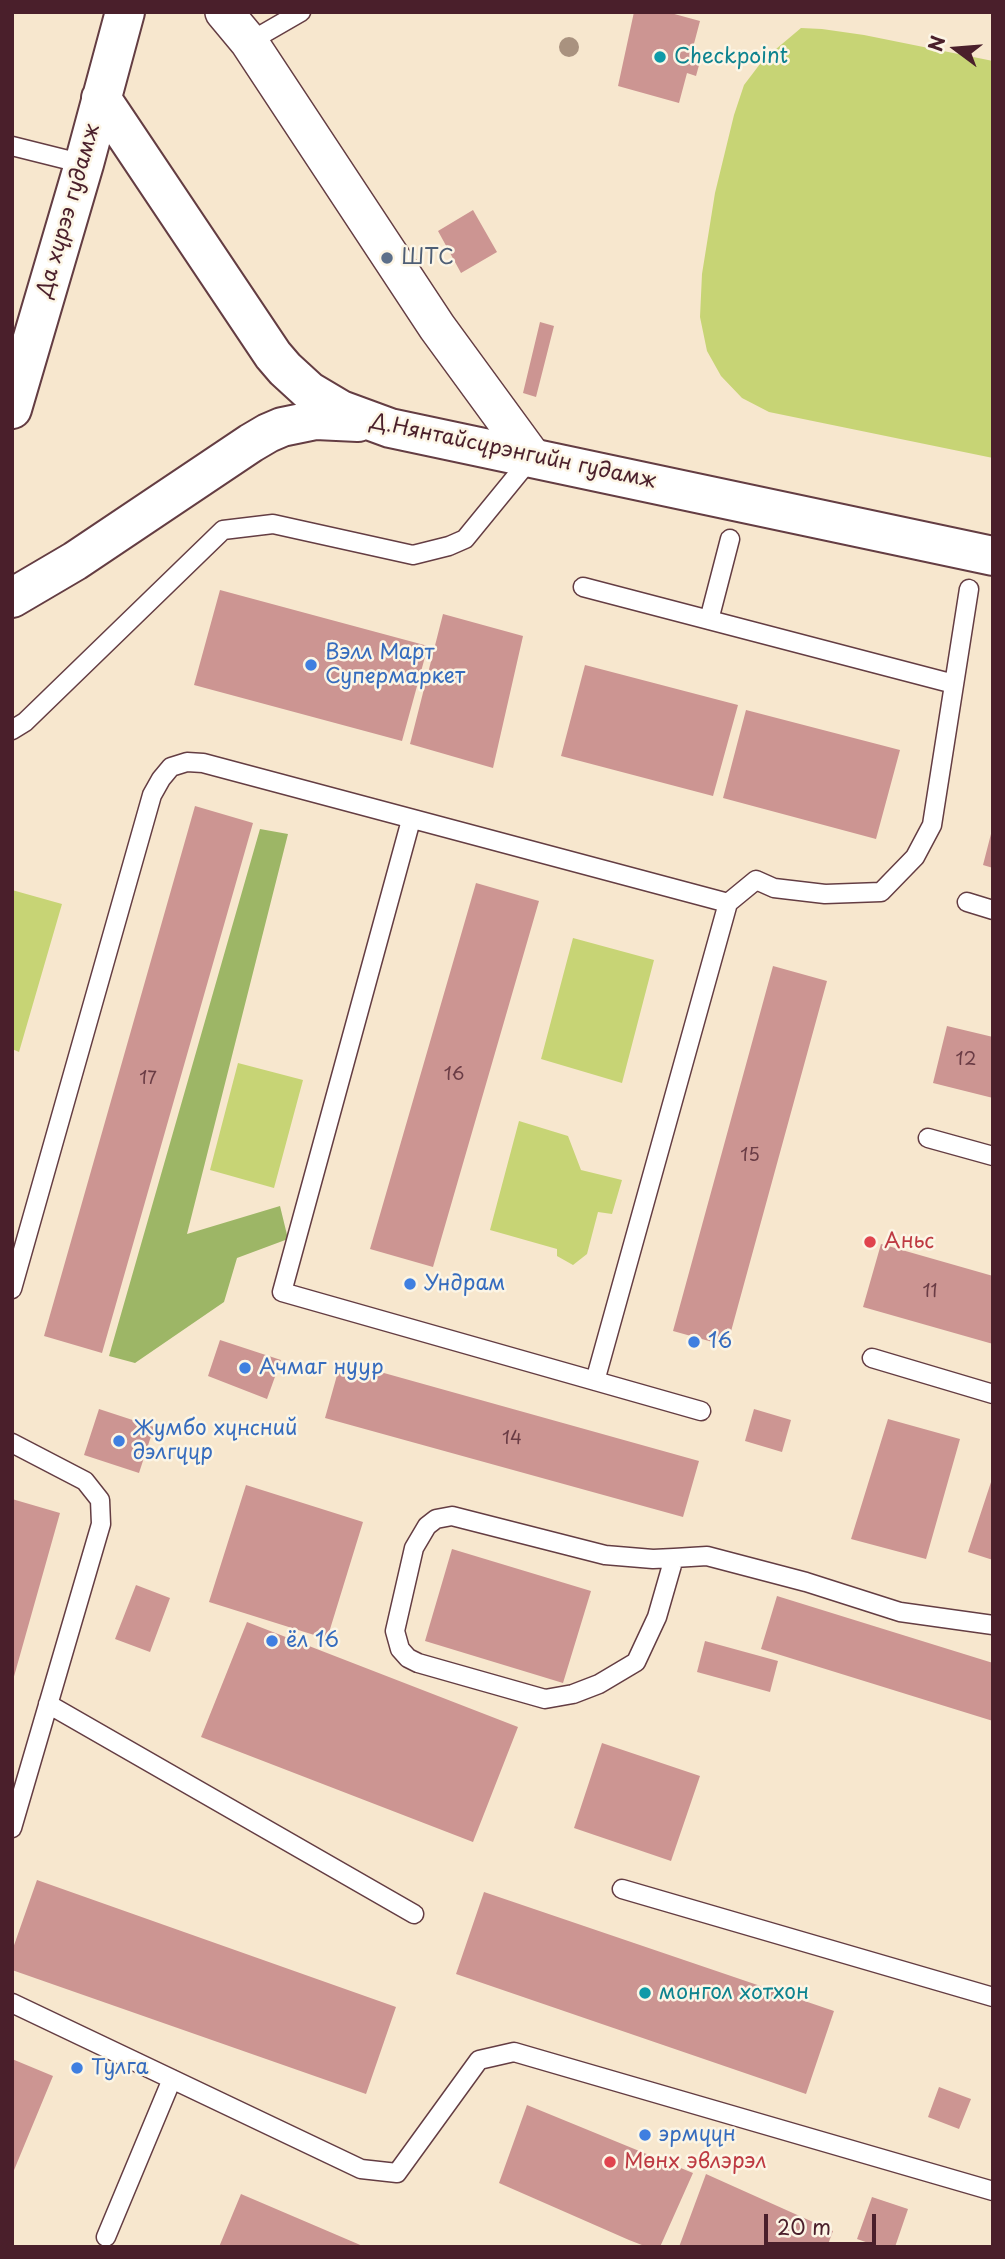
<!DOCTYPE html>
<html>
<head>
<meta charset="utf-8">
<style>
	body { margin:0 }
	#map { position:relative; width:1005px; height:2259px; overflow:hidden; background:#f7e7ce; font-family:"Playpen Sans",sans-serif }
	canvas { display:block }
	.frame { position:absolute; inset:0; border:14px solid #4a1f2b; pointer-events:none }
	.north { position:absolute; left:921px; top:14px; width:70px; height:70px; -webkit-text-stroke:5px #fcf5e5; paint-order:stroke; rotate:286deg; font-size:19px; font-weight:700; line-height:28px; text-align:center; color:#4a1f2b }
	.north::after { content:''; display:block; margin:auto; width:24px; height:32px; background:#4a1f2b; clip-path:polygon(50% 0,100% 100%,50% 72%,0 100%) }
	.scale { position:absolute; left:764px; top:2214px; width:112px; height:32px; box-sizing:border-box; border:4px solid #4a1f2b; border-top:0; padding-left:9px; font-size:21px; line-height:24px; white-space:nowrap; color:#4a1f2b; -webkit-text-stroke:5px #fcf5e5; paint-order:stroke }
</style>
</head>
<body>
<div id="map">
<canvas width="1005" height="2259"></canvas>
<div class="frame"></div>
<div class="north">N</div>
<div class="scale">20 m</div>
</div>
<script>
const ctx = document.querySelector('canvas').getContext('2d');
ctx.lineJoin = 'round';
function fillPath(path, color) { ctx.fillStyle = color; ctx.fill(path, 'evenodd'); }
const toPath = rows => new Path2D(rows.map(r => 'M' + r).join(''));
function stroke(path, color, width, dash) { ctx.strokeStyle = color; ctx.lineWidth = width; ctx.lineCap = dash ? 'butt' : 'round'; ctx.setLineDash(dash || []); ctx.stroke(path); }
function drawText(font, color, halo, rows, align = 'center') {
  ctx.font = font + ' "Playpen Sans",sans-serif'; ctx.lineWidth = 5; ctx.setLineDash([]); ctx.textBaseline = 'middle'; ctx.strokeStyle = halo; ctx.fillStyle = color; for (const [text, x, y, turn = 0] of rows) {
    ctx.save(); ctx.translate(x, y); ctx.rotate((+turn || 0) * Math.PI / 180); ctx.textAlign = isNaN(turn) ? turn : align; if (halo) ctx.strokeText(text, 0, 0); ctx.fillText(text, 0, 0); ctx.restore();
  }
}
const green = toPath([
	[801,28,822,29,864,35,993,61,993,458,769,412,742,398,721,376,707,351,700,317,702,274,715,193,734,115,744,85,763,60],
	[12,890,62,904,19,1052,12,1049],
	[573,938,654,960,622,1083,541,1059],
	[238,1063,303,1080,274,1188,210,1170],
	[519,1121,568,1136,581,1170,622,1180,612,1214,598,1212,587,1254,573,1265,557,1256,557,1249,490,1230]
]);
const forest = toPath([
	[260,829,288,834,187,1234,280,1206,288,1239,237,1258,224,1302,135,1363,109,1356]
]);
const building = toPath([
	[634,12,667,12,700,21,691,55,701,58,696,76,687,73,679,103,618,86],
	[473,210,497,252,461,273,438,231],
	[540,322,554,326,536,397,523,393],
	[220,590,428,646,402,741,194,685],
	[443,614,523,636,493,768,410,744],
	[585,665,738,705,713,796,561,756],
	[746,710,900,750,876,839,723,798],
	[195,806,253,823,102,1353,44,1336],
	[992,830,993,830,993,868,983,865],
	[476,883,539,901,433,1267,370,1249],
	[773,966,827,981,727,1346,673,1331],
	[947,1026,993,1037,993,1098,933,1083],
	[881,1244,993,1276,993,1344,863,1307],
	[220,1340,281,1360,267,1399,208,1376],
	[341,1361,699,1461,683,1517,325,1418],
	[99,1409,154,1427,139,1473,84,1455],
	[754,1409,791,1420,782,1452,745,1441],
	[888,1419,960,1439,926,1559,851,1539],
	[992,1479,993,1479,993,1560,968,1552],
	[246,1485,363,1522,327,1639,209,1602],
	[12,1499,60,1513,13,1680,12,1680],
	[452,1549,591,1591,563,1683,425,1641],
	[136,1585,170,1598,150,1652,115,1639],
	[777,1596,993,1663,993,1721,761,1649],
	[247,1622,518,1727,473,1842,201,1737],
	[705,1641,778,1661,770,1692,697,1672],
	[602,1743,700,1776,671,1861,574,1828],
	[37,1880,396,2007,366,2094,12,1970,12,1951],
	[484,1892,834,2011,806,2094,456,1974],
	[12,2059,53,2076,12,2175],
	[939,2087,971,2099,959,2129,928,2117],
	[527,2105,693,2173,660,2247,647,2247,629,2240,499,2183],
	[706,2174,833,2231,827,2247,679,2247],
	[241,2194,365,2247,219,2247],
	[872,2197,908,2209,895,2247,880,2247,857,2239]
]);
const lane = toPath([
	[249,42,301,12],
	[12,146,84,164],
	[583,587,954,684],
	[709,620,730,539],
	[12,730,25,722,223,530,273,524,413,555,449,546,465,539,532,457],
	[411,820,282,1292,701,1411],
	[967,902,993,910],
	[928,1138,993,1156],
	[12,1289,152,795,161,779,171,767,187,762,203,763,728,903],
	[872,1358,993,1394],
	[595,1381,728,903,756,880,774,888,825,894,881,892,915,857,932,825,969,589],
	[12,1443,85,1481,100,1500,101,1524,12,1828],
	[674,1558,657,1617,636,1662,599,1684,573,1694,545,1699,418,1663,408,1658,400,1649,395,1631,414,1548,427,1526,436,1519,452,1516,605,1555,653,1559,674,1558,707,1556,806,1582,900,1612,993,1625],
	[48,1704,414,1914],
	[622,1889,993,1997],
	[12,2003,361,2169,397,2173,479,2060,514,2052,993,2191],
	[106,2237,172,2079]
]);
const street = toPath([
	[224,12,249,42,437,327,532,457]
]);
const secondary = toPath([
	[101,98,273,355,285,369,309,391,341,410,390,428,993,556],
	[12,409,84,164,125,12],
	[12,598,75,561,251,443,268,433,282,427,316,420,358,422]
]);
const trees = [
	[569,47]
];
const markers = [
	[660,57,7,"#0f9aa8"],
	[387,258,7,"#5c6f8a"],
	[311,665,7,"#3f7fe0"],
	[870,1242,7,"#e0444e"],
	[410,1284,7,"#3f7fe0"],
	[694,1342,7,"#3f7fe0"],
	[245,1368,7,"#3f7fe0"],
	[119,1441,7,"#3f7fe0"],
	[272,1641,7,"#3f7fe0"],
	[645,1993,7,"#0f9aa8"],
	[77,2068,7,"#3f7fe0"],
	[645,2135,7,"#3f7fe0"],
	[610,2162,7,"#e0444e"]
];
const numberNames = [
	["12",966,1060],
	["16",454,1075],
	["17",148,1079],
	["15",750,1156],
	["11",930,1292],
	["14",512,1439]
];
const cultureNames = [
	["Checkpoint",674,57],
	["монгол хотхон",659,1993]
];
const streetNames = [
	["Да хүрээ гудамж",69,211,-74],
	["Д.Нянтайсүрэнгийн гудамж",513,452,12]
];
const serviceNames = [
	["ШТС",401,258]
];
const shopNames = [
	["Вэлл Март",325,653],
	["Супермаркет",325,677],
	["Ундрам",424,1284],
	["16",708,1342],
	["Ачмаг нуур",259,1368],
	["Жумбо хүнсний",133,1429],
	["дэлгүүр",133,1453],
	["ёл 16",286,1641],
	["Тулга",91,2068],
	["эрмүүн",659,2135]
];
const healthNames = [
	["Аньс",884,1242],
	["Мөнх эвлэрэл",624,2162]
];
fillPath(green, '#c7d475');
fillPath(forest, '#9db666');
fillPath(building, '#cc9592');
stroke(lane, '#643d43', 21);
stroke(street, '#643d43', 40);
stroke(secondary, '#643d43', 42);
stroke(lane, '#fff', 18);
stroke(street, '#fff', 37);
stroke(secondary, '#fff', 38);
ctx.fillStyle = '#a9927f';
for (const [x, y] of trees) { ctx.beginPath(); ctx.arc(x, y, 10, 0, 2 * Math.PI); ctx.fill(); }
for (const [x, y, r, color] of markers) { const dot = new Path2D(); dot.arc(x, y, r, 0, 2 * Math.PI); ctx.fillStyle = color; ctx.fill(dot); stroke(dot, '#fcf5e5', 2.5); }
drawText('18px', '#6a3c45', null, numberNames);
drawText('21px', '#0d838f', '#fcf5e5', cultureNames, 'left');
drawText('21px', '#4a1f2b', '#fcf5e5', streetNames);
drawText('21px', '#4e5e75', '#fcf5e5', serviceNames, 'left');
drawText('21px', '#366cbe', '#fcf5e5', shopNames, 'left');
drawText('21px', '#be3a42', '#fcf5e5', healthNames, 'left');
</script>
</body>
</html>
